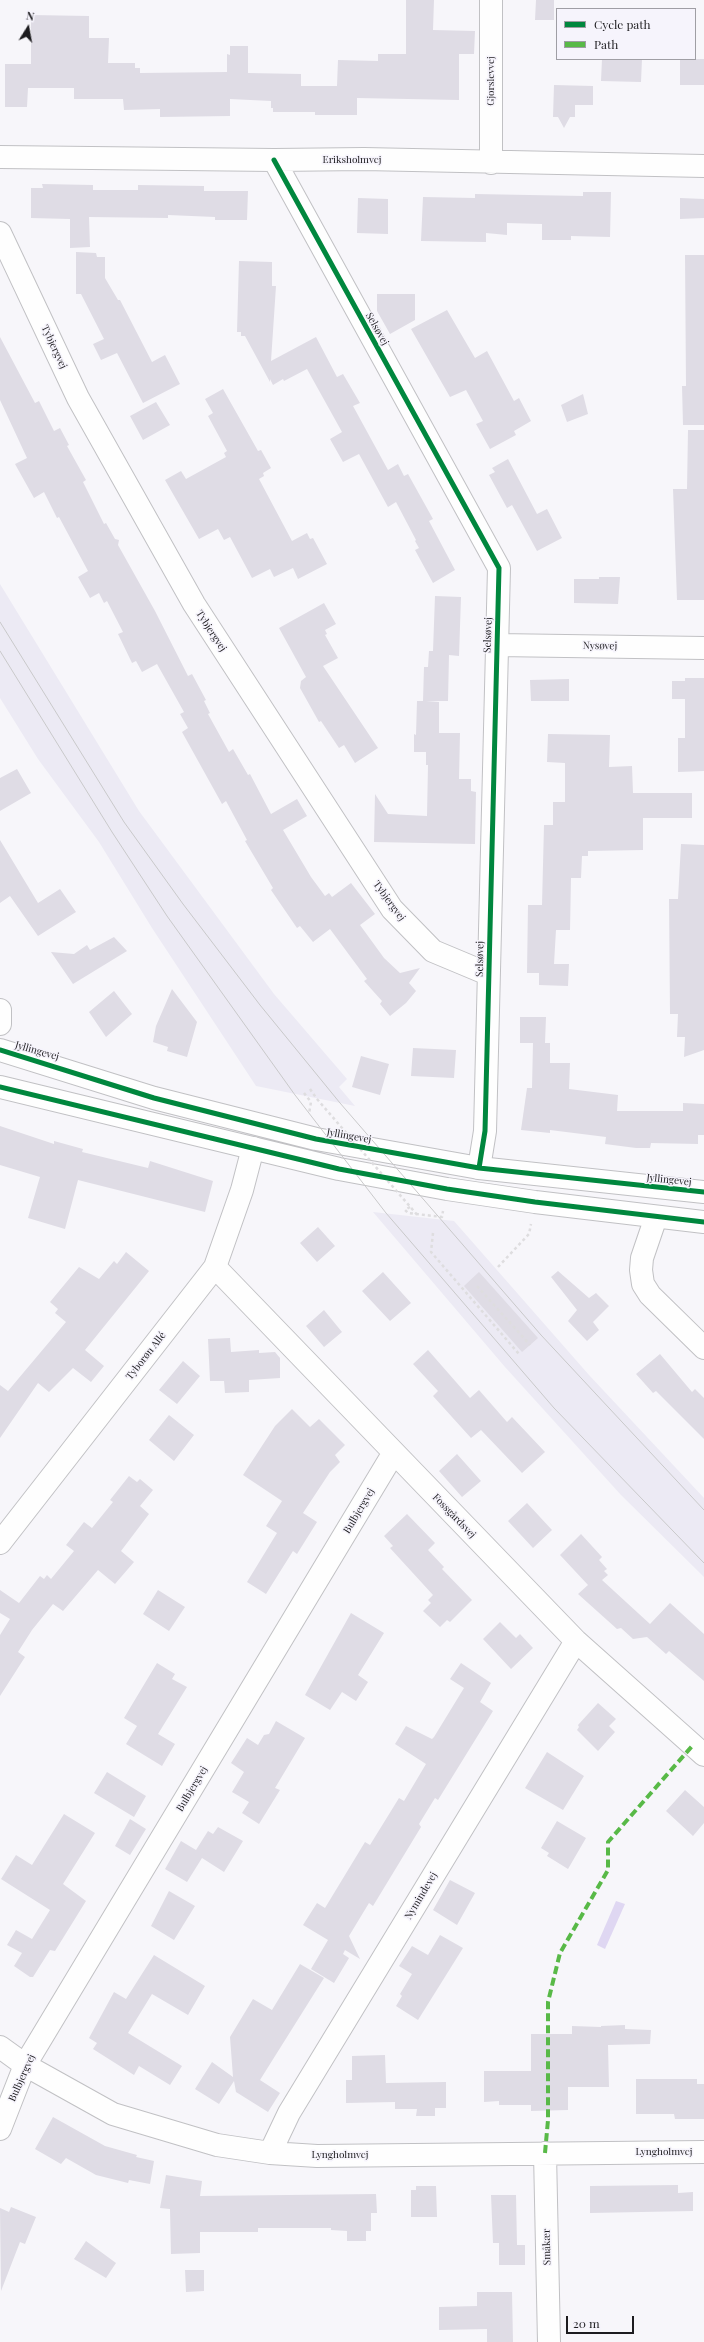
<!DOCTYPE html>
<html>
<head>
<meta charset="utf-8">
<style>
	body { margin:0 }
	#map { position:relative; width:704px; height:2342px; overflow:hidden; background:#f7f6fa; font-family:"Playfair Display",serif }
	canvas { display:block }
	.legend { position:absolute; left:556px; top:8px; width:140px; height:52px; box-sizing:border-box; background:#f6f4fc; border:1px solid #9f9ea4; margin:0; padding:5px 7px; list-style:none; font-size:12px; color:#1d1c1f }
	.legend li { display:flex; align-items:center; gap:8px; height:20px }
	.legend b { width:20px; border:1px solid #9f9ea4 }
	.north { position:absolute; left:8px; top:8px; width:40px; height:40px; -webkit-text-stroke:3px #f6f4fc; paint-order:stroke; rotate:11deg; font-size:11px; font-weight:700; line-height:16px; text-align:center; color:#1d1c1f }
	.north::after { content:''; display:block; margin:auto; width:14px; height:18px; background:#1d1c1f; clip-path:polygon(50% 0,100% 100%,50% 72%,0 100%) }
	.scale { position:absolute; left:566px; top:2316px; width:68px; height:18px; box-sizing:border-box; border:2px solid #1d1c1f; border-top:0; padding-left:5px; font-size:12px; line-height:14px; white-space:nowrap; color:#1d1c1f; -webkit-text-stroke:3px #f6f4fc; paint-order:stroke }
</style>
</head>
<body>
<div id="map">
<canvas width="704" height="2342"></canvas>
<ul class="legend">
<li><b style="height:5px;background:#00873e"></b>Cycle path</li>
<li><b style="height:5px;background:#58b947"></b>Path</li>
</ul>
<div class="north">N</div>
<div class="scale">20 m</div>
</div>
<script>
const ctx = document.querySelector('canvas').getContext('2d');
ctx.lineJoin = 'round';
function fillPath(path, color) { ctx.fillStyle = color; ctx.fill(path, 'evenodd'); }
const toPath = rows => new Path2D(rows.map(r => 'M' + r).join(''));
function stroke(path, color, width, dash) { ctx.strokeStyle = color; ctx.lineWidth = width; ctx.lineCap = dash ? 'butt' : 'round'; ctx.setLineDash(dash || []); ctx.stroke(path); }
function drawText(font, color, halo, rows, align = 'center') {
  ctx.font = font + ' "Playfair Display",serif'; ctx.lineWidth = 3; ctx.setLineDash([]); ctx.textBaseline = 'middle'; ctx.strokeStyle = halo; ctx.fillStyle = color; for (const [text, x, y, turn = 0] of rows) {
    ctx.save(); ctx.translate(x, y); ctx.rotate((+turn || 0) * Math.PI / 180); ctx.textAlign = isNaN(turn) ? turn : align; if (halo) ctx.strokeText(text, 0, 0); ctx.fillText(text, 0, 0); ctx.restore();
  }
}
const built = toPath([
	[0,584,139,811,274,994,347,1079,339,1087,355,1106,256,1086,152,928,99,842,38,759,0,698],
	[373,1212,454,1221,589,1375,704,1498,704,1577,621,1495,505,1367]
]);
const green = toPath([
	[616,1901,625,1904,605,1949,597,1945]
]);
const building = toPath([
	[406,0,434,0,433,30,475,31,474,54,459,54,459,100,357,98,357,115,315,115,315,112,273,112,273,108,271,108,271,101,230,99,230,116,160,117,160,109,124,110,123,99,74,99,74,88,28,88,27,107,5,107,5,64,31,64,31,15,89,16,89,38,109,38,108,63,135,63,135,68,140,68,140,73,227,72,227,54,230,55,230,46,248,46,248,73,301,74,301,86,337,86,338,60,378,61,378,54,406,54],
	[536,0,554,0,554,20,535,20],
	[602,59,642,59,641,82,601,81],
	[680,59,704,59,704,85,680,85],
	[554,85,593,86,593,105,575,105,575,117,570,117,564,128,558,117,553,117],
	[42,184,93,185,93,190,138,190,138,185,204,186,204,191,248,191,247,220,215,220,215,217,168,215,168,218,89,217,90,247,70,248,70,219,31,218,31,188,43,188],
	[583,192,611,192,610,237,571,236,571,240,542,240,542,224,507,223,507,235,486,233,486,242,421,241,423,197,475,198,475,194,583,196],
	[358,198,388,199,388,234,357,233],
	[680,198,704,199,704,218,680,219],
	[76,252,96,253,97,257,105,257,105,278,118,300,120,300,152,362,165,355,180,384,143,403,117,353,101,360,93,344,104,339,81,294,76,294],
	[685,255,704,255,704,425,683,425,682,386,686,386],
	[239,261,272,262,272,286,276,286,271,361,316,337,337,377,343,374,360,403,353,406,388,470,398,464,404,476,408,474,433,519,429,521,455,570,433,583,415,550,419,548,415,541,416,540,396,502,388,507,359,454,343,462,330,439,342,432,307,369,284,381,283,379,273,385,270,379,270,382,245,336,241,336,241,332,237,332],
	[377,294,415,294,415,320,390,334,377,311],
	[447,310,475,358,487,351,514,401,519,398,531,421,514,431,516,435,490,449,476,424,483,421,466,390,450,397,411,329],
	[0,337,35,403,39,401,54,431,60,428,69,445,67,446,86,480,83,482,104,524,106,523,115,539,119,540,118,545,155,611,188,676,192,674,206,700,204,701,210,713,208,714,229,752,233,749,248,775,250,774,271,814,297,799,307,816,283,830,311,877,325,896,329,893,332,897,351,883,375,914,360,925,384,958,400,973,420,968,409,983,416,991,406,1003,390,1016,380,1004,382,1001,364,981,367,979,330,929,313,942,300,926,297,928,271,890,273,888,245,841,247,840,226,801,222,804,182,732,188,728,180,714,184,712,157,664,142,672,136,661,132,663,118,634,123,632,107,601,104,603,99,593,90,598,78,577,88,571,59,517,57,518,44,492,34,498,15,464,27,458,0,400],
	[223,389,258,451,261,450,271,468,263,473,264,476,259,479,292,541,307,533,310,539,313,538,327,564,298,579,293,568,274,577,270,569,252,578,230,537,224,540,218,529,199,539,165,480,181,471,186,479,226,457,224,453,227,451,208,416,213,413,205,399],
	[583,394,588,414,567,422,561,405],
	[156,402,170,425,143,440,130,416],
	[688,430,704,430,704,600,677,600,673,489,687,489],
	[508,459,537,514,547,509,562,538,537,551,512,505,507,508,489,475,495,472,492,468],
	[599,577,620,577,618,604,574,603,574,579,599,579],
	[435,596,461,597,459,656,449,655,448,701,426,701,439,702,439,733,460,733,459,779,471,779,471,791,476,792,475,844,374,842,375,794,388,814,427,816,428,765,426,765,426,752,414,752,414,734,416,735,417,701,423,701,424,667,428,667,429,651,433,651],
	[324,603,336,624,325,630,327,634,325,635,338,658,323,666,378,748,355,763,344,745,339,748,321,721,319,722,300,688,301,681,306,677,279,628],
	[685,678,704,678,704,771,678,772,678,738,685,738,685,699,672,699,672,681,685,681],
	[569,679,569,701,531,701,530,680],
	[548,734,610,735,609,767,632,766,633,793,692,793,692,818,643,818,643,850,588,851,588,856,582,856,581,878,571,878,570,930,556,930,554,964,569,964,568,986,539,985,539,973,527,973,528,905,542,905,544,825,553,825,553,802,565,802,565,763,547,762],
	[17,769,31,793,0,811,0,778],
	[0,840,38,903,60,889,76,912,38,936,10,896,0,903],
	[681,844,704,845,704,1050,684,1057,685,1037,677,1037,678,1014,670,1014,669,899,678,899],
	[114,937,127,951,73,984,51,952,74,954,87,945,90,950],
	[172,989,197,1022,187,1057,167,1051,168,1047,153,1042,156,1026],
	[114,991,132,1014,106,1037,89,1012],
	[520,1017,546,1017,545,1043,550,1043,550,1063,570,1063,569,1089,618,1095,617,1111,683,1111,683,1103,704,1104,704,1135,698,1135,698,1144,651,1143,650,1148,636,1148,605,1144,606,1137,550,1130,550,1133,521,1130,527,1088,532,1088,533,1043,520,1043],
	[413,1048,456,1050,454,1078,411,1076],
	[361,1056,389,1064,380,1095,352,1087],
	[0,1126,54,1144,54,1141,83,1149,82,1152,148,1168,150,1161,213,1181,205,1212,78,1180,65,1229,28,1218,40,1177,0,1165],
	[318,1227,335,1246,317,1262,300,1243],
	[126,1252,149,1271,85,1350,104,1366,91,1382,73,1368,49,1392,38,1383,0,1438,0,1385,8,1391,66,1322,55,1313,58,1309,50,1302,79,1267,99,1279,114,1261,117,1264],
	[558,1271,589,1298,596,1293,609,1306,593,1322,599,1330,587,1341,568,1321,577,1310,551,1277],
	[383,1272,411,1303,390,1321,362,1291],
	[479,1272,538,1338,522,1352,464,1286],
	[324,1310,342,1332,324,1347,306,1326],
	[230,1338,231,1352,259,1350,259,1353,275,1352,280,1358,280,1378,249,1380,249,1392,225,1393,224,1381,210,1381,208,1339],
	[428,1350,470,1398,479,1390,507,1422,512,1417,545,1452,522,1473,481,1430,471,1438,433,1396,438,1391,413,1364],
	[660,1354,692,1392,695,1389,704,1398,704,1439,656,1391,653,1393,636,1374],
	[183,1361,200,1376,177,1404,159,1390],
	[292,1409,310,1427,319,1419,345,1445,335,1455,340,1462,330,1472,303,1513,317,1522,297,1554,293,1551,266,1594,247,1582,277,1533,266,1526,282,1501,243,1475,275,1426],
	[169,1415,194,1435,174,1461,149,1440],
	[457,1454,481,1481,462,1497,439,1471],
	[129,1476,137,1482,140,1479,153,1490,140,1506,149,1514,121,1551,134,1562,115,1584,98,1570,63,1611,53,1604,32,1630,18,1652,25,1657,0,1696,0,1635,10,1619,0,1613,0,1590,19,1603,40,1576,44,1579,47,1575,51,1579,74,1551,66,1545,84,1522,92,1528,113,1502,110,1500],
	[527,1503,552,1530,533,1548,508,1521],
	[407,1514,435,1543,428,1550,444,1567,442,1569,472,1600,450,1622,447,1620,440,1627,423,1611,431,1603,428,1600,433,1595,390,1548,393,1546,384,1536],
	[581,1534,602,1557,599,1560,607,1569,604,1571,608,1575,602,1580,650,1624,670,1603,704,1634,704,1681,669,1651,666,1654,647,1637,633,1639,621,1628,617,1629,578,1594,588,1585,560,1555],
	[158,1590,185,1607,169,1631,143,1614],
	[351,1613,384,1633,358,1675,368,1682,356,1701,342,1692,330,1710,305,1695],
	[500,1622,516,1638,520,1634,533,1648,511,1669,483,1639],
	[157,1663,175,1674,172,1679,187,1687,158,1734,175,1744,162,1766,126,1744,137,1726,124,1718],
	[461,1663,491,1683,480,1702,493,1711,438,1800,435,1798,419,1824,421,1827,373,1906,369,1903,349,1936,360,1959,345,1950,343,1954,349,1958,334,1983,311,1969,328,1940,303,1925,317,1903,325,1908,365,1842,370,1845,399,1798,404,1801,426,1764,395,1744,406,1726,432,1739,434,1737,464,1688,450,1679],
	[598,1703,616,1719,609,1726,615,1732,598,1751,577,1730,579,1727,578,1725],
	[276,1721,305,1738,275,1788,280,1790,259,1824,242,1813,249,1802,232,1792,244,1772,231,1763,247,1738,258,1745,264,1735,269,1734],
	[547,1752,584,1776,563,1810,525,1788],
	[107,1772,146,1796,134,1817,94,1793],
	[685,1790,704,1807,704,1823,693,1836,666,1811],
	[64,1814,95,1833,63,1884,86,1901,55,1951,50,1950,33,1977,30,1977,14,1966,22,1953,7,1945,16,1930,32,1939,50,1910,1,1879,16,1855,32,1865],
	[130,1819,146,1829,130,1855,115,1846],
	[557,1821,586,1838,568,1869,547,1856,549,1853,541,1848],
	[218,1827,243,1841,224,1872,202,1858,187,1882,165,1869,181,1841,196,1850,208,1831,213,1834],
	[450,1880,475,1893,457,1925,433,1910],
	[169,1891,195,1906,174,1940,151,1926],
	[440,1935,463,1948,418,2020,396,2006,402,1996,400,1994,412,1974,399,1966,412,1946,428,1955],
	[154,1955,205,1986,188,2015,152,1994,128,2033,182,2066,170,2085,139,2066,134,2075,93,2049,97,2043,89,2038,114,1992,126,1999],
	[300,1964,324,1978,260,2080,280,2093,268,2112,236,2092,234,2081,219,2104,195,2089,212,2062,233,2077,230,2037,253,1999,272,2010],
	[625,2025,625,2029,651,2030,650,2044,608,2045,609,2087,568,2087,568,2110,531,2111,531,2105,499,2105,499,2101,484,2102,484,2071,531,2071,531,2034,572,2034,572,2026,601,2027,601,2026],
	[385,2055,386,2083,446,2082,446,2108,435,2108,435,2116,416,2116,417,2109,395,2109,395,2102,346,2103,346,2080,352,2080,352,2056],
	[636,2079,697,2079,697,2084,704,2084,704,2119,675,2119,674,2114,636,2114],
	[53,2117,105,2146,137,2155,136,2157,154,2161,150,2184,129,2180,128,2183,96,2175,66,2158,61,2164,35,2149],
	[166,2175,202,2181,200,2196,376,2194,377,2213,371,2213,371,2231,366,2231,366,2241,347,2241,347,2231,331,2230,331,2228,258,2228,258,2232,200,2232,200,2253,171,2254,170,2209,160,2208],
	[678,2185,678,2193,693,2192,693,2211,590,2213,590,2186],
	[416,2186,436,2186,437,2217,411,2217,411,2190,416,2190],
	[491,2195,516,2195,517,2245,525,2245,525,2265,499,2265,499,2243,493,2243],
	[11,2207,36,2217,25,2244,20,2242,1,2291,0,2208,9,2212],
	[86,2241,116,2263,106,2278,74,2259],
	[185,2270,204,2270,204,2291,186,2292],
	[477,2292,512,2292,513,2342,487,2342,487,2329,439,2330,439,2307,477,2306]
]);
const path = toPath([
	[310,1089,317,1099],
	[304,1093,311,1102,309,1114],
	[410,1207,405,1210,408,1213,442,1217,443,1211],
	[433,1233,431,1252,519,1354],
	[498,1267,529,1234,531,1224],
	[477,1286,530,1345]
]);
const minor = toPath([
	[0,157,274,160,364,159,704,166],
	[274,160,499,568,485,1131,479,1168],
	[491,163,491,0],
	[0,233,78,398,194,604,392,909,433,951,488,974],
	[497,645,704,648],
	[0,1010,0,1024],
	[656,1217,642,1258,641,1270,643,1284,650,1295,704,1348],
	[215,1267,576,1641,704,1755],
	[0,1543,215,1267,242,1190,253,1148],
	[0,2047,25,2065,113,2114,217,2145,270,2153,317,2156,704,2152],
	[0,2129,25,2065,393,1454],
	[270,2153,289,2113,576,1641],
	[545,2153,549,2342]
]);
const tertiary = toPath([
	[0,1050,154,1098,316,1139,479,1168,704,1192],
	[0,1087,339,1169,447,1189,535,1202,704,1222]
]);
const tram = toPath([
	[0,622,124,822,183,904,260,1005,340,1103,541,1335,704,1510],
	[0,651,112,832,167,916,295,1095,386,1213,554,1408,704,1563]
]);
const pathBridge = toPath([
	[317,1099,419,1217]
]);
const quiet = toPath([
	[545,2153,548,2120,548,2002,560,1953,608,1870,608,1842,693,1745]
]);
const cycleway = toPath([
	[274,160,499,568,485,1131,479,1168],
	[0,1050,154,1098,316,1139,479,1168,704,1192],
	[0,1087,339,1169,447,1189,535,1202,704,1222]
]);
const streetNames = [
	["Gjorslevvej",491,81,-90],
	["Eriksholmvej",352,160],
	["Selsøvej",377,329,61],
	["Tybjergvej",54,347,65],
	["Tybjergvej",211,631,57],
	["Selsøvej",488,635,-88],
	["Nysøvej",600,646,1],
	["Tybjergvej",389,901,54],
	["Selsøvej",480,959,-89],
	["Jyllingevej",37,1051,16],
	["Jyllingevej",349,1136,10],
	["Jyllingevej",669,1180,6],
	["Tyborøn Allé",146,1356,-52],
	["Bulbjergvej",359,1511,-59],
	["Fossgårdsvej",454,1516,46],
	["Bulbjergvej",192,1789,-59],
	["Nymindevej",421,1896,-59],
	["Bulbjergvej",22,2078,-66],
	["Lyngholmvej",664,2152],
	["Lyngholmvej",340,2155],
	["Småkær",547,2247,-91]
];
fillPath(built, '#eceaf4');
fillPath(green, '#dfd7f2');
fillPath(building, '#dfdce5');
stroke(minor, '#c1c1c4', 24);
stroke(tertiary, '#c1c1c4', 24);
stroke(path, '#dedddf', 2.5, [3, 3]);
stroke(minor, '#fefefe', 22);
stroke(tertiary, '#fefefe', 22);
stroke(tram, '#c9c9ca', 1);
stroke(pathBridge, '#dedddf', 2.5, [3, 3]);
stroke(quiet, '#58b947', 4, [8, 4]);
stroke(cycleway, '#00873e', 5);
drawText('10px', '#1d1c1f', '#f6f4fc', streetNames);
</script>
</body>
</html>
